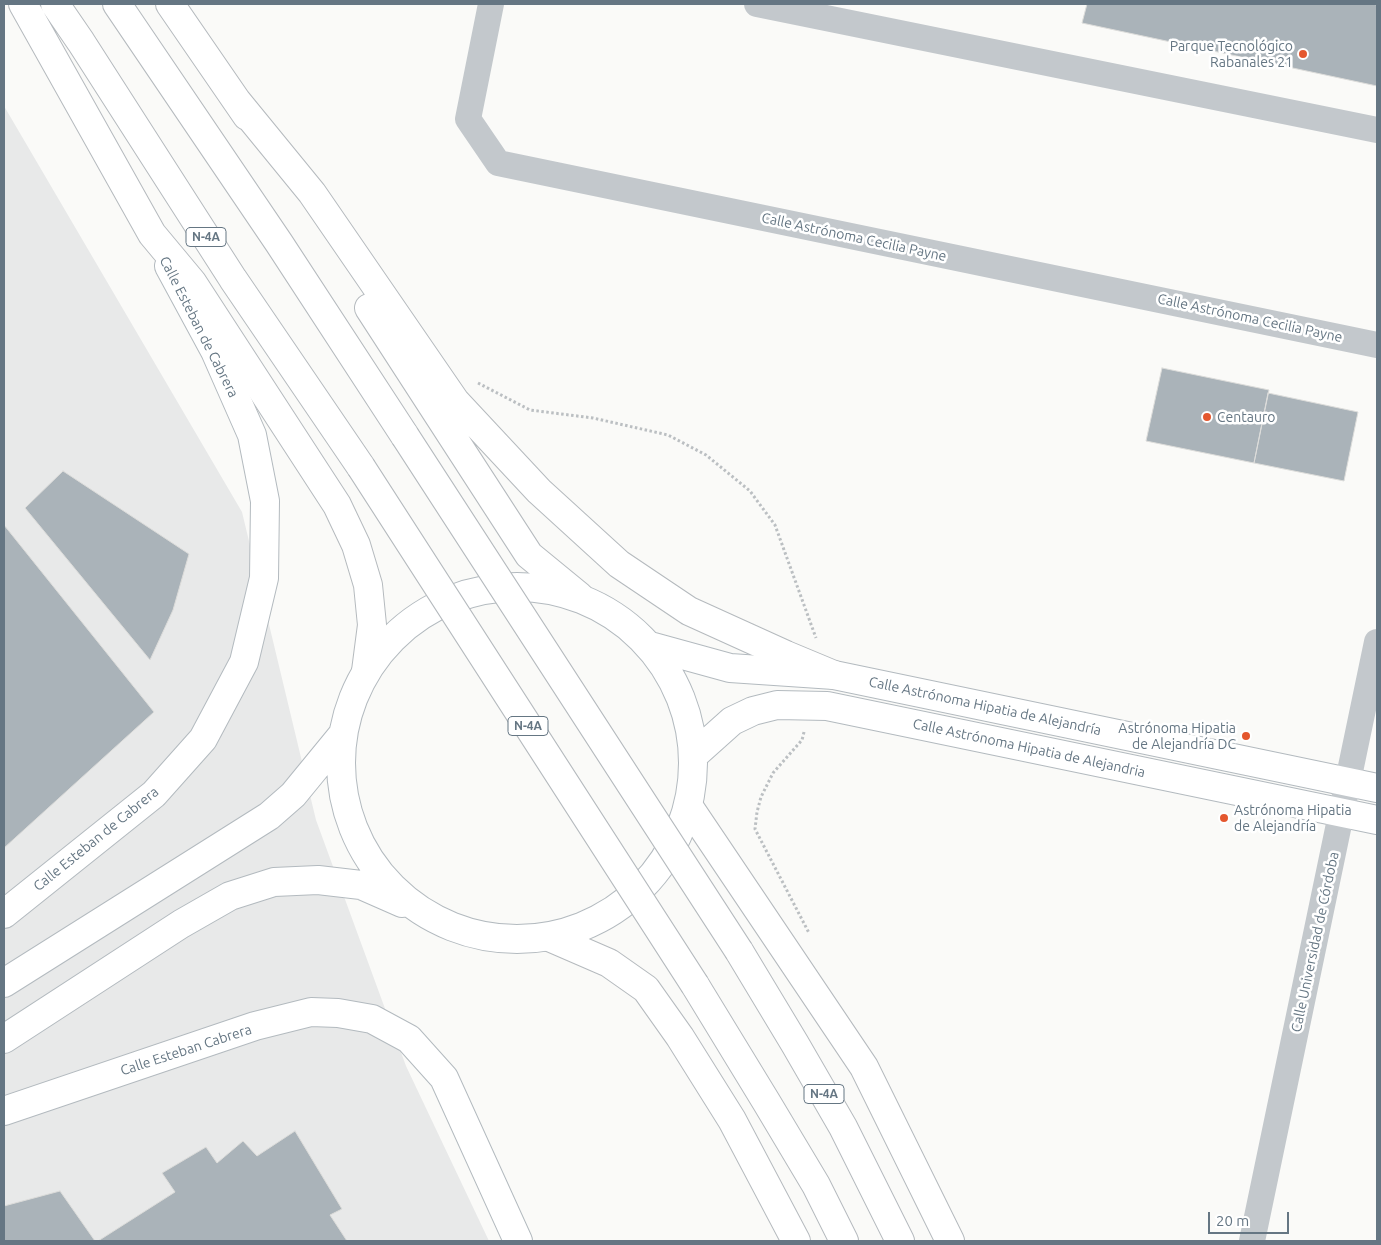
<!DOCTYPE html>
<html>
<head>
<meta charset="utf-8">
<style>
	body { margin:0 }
	#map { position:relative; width:1381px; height:1245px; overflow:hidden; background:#fafaf8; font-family:Ubuntu,sans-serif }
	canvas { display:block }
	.frame { position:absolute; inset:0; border:5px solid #657683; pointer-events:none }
	.scale { position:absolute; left:1208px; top:1212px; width:81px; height:22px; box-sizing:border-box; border:2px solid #657683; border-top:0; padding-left:6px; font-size:15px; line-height:18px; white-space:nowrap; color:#657683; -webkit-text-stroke:4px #fff; paint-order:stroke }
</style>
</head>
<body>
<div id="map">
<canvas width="1381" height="1245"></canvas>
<div class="frame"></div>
<div class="scale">20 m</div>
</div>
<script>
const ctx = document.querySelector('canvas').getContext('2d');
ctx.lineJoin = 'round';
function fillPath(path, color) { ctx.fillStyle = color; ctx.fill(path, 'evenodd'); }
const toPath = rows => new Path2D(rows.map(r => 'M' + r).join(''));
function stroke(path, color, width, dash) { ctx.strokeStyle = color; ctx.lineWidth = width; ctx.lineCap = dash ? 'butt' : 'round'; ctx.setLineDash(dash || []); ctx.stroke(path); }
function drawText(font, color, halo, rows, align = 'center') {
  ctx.font = font + ' Ubuntu,sans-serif'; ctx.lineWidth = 5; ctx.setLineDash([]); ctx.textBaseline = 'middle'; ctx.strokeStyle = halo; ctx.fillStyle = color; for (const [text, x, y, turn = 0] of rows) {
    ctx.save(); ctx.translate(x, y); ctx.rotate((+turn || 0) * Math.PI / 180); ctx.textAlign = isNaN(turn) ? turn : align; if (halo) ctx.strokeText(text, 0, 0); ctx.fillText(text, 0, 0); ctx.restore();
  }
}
const built = toPath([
	[4,106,242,512,316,820,406,1066,489,1241,4,1241]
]);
const building = toPath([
	[1087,4,1372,4,1377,5,1377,86,1082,23,1087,4],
	[1162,368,1269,390,1254,463,1146,441,1162,368],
	[1268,393,1358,412,1344,481,1254,463,1268,393],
	[63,471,189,554,173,610,150,660,25,508,63,471],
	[4,525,154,712,4,848,4,525],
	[295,1131,342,1209,330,1215,347,1241,98,1241,175,1192,162,1173,206,1147,217,1163,243,1141,257,1156,295,1131],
	[60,1191,95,1241,4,1241,4,1206,60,1191]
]);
const path = toPath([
	[478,383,530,410,593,418,668,435,706,455,750,491,775,525,816,638],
	[804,732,802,740,773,773,761,797,757,812,755,829,809,933]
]);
const street = toPath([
	[491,4,468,119,498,163,1377,345],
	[757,4,1377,130],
	[1252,1241,1377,642]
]);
const secondary = toPath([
	'341 763a176 176 0 1 1 352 0a176 176 0 1 1-352 0Z',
	[650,646,730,668,834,675,1377,788],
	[694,755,732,721,753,711,777,705,827,706,1377,820],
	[4,914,154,794,203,739,244,662,264,578,265,501,252,435,215,351,169,266],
	[4,983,269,816,293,795,343,734],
	[4,1039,181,924,230,896,274,882,318,880,361,885,402,903],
	[4,1111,255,1026,311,1012,338,1013,372,1019,409,1039,444,1078,518,1241]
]);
const primary = toPath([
	[23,4,152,234,192,282,337,505,356,545,368,585,372,625,366,671],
	[55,4,81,42,233,279,361,467],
	[117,4,279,243,405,436],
	[170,4,247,116],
	[236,100,312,193,455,401,539,491,619,564,689,611,786,655,834,675],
	[369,308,529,555,579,596],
	[689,807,864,1067,950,1241],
	[549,937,609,963,646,989,680,1037,732,1120,796,1241],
	[739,951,795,1044,843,1127,900,1241],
	[695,985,767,1103,816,1185,844,1241]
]);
const primaryBridge = toPath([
	[405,436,739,951],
	[361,467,695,985]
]);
const markers = [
	[1303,54,5,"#e4572e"],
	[1207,417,5,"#e4572e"],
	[1246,736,5,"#e4572e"],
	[1224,818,5,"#e4572e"]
];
const shields = [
	[206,237,40],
	[528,726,40],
	[824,1094,40]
];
const shieldNames = [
	["N-4A",206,237],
	["N-4A",528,726],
	["N-4A",824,1094]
];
const poiNames = [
	["Parque Tecnológico",1293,46],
	["Rabanales 21",1293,62],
	["Centauro",1217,417,"left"],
	["Astrónoma Hipatia",1236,728],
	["de Alejandría DC",1236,744],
	["Astrónoma Hipatia",1234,810,"left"],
	["de Alejandría",1234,826,"left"]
];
const streetNames = [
	["Calle Astrónoma Cecilia Payne",854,237,12],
	["Calle Astrónoma Cecilia Payne",1250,318,12],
	["Calle Esteban de Cabrera",199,327,63],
	["Calle Astrónoma Hipatia de Alejandría",985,706,12],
	["Calle Astrónoma Hipatia de Alejandria",1029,748,12],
	["Calle Esteban de Cabrera",96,839,-39],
	["Calle Universidad de Córdoba",1315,942,-78],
	["Calle Esteban Cabrera",186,1050,-18]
];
fillPath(built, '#e8e9e9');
fillPath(building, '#aab3b9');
stroke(building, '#dcdcda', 1);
stroke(secondary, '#b3babf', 30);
stroke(primary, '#b5babe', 30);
stroke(path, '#bbbfc2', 3, [2.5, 2.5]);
stroke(street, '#c3c8cc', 26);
stroke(secondary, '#fff', 28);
stroke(primary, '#fff', 28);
stroke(primaryBridge, '#b5babe', 30, []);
stroke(primaryBridge, '#fff', 28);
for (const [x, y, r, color] of markers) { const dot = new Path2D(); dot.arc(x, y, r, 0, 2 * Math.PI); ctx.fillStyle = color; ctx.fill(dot); stroke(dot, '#fff', 2); }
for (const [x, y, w] of shields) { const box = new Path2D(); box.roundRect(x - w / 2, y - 9.5, w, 19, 4); ctx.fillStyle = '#fff'; ctx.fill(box); stroke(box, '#657683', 1); }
drawText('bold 12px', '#657683', null, shieldNames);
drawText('14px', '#657683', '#fff', poiNames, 'right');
drawText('14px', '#657683', '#fff', streetNames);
</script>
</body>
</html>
